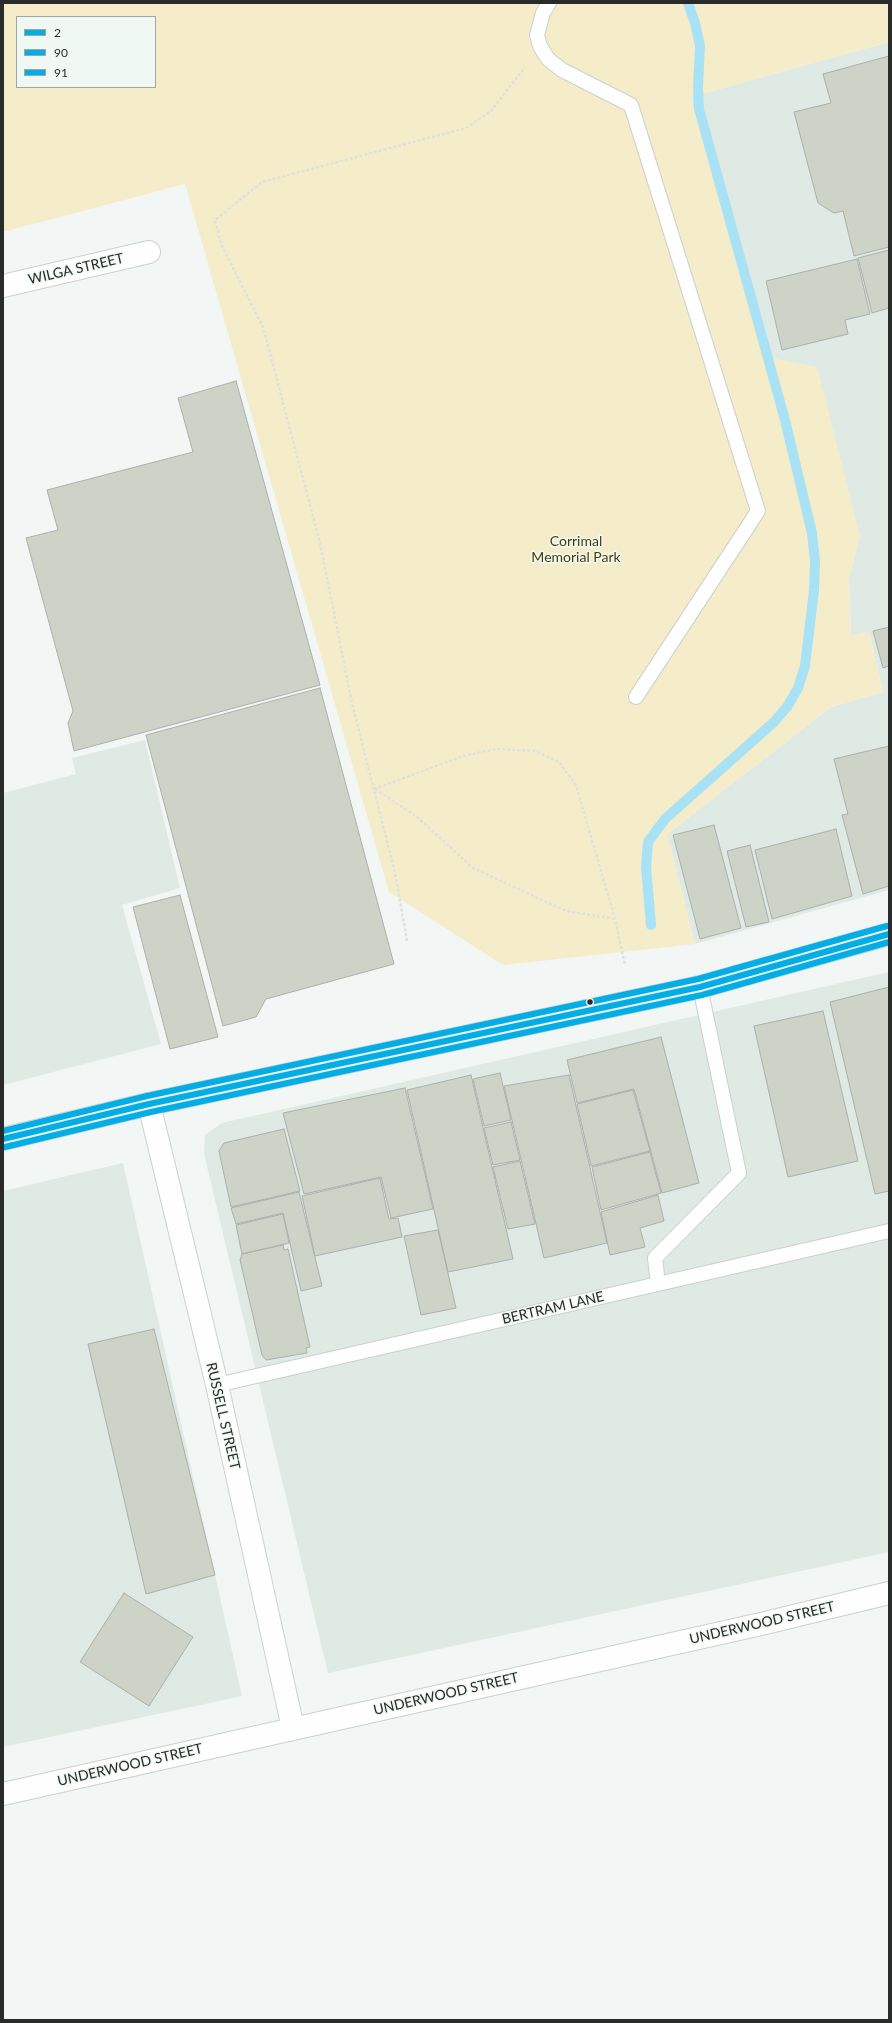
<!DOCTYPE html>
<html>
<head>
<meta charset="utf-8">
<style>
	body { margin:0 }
	#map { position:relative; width:892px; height:2023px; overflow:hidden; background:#f2f6f4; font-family:Lato,sans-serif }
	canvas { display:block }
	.frame { position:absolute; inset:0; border:4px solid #282b29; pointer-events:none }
	.legend { position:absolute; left:16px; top:16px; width:140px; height:72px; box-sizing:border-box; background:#f0f8f3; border:1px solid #a0a6a2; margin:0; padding:5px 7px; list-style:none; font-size:12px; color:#282b29 }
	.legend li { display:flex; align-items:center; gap:8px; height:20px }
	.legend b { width:20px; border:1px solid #a0a6a2 }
</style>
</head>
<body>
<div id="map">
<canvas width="892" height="2023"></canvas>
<div class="frame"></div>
<ul class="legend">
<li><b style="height:5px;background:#02aee5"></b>2</li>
<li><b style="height:5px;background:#02aee5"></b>90</li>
<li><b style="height:5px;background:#02aee5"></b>91</li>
</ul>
</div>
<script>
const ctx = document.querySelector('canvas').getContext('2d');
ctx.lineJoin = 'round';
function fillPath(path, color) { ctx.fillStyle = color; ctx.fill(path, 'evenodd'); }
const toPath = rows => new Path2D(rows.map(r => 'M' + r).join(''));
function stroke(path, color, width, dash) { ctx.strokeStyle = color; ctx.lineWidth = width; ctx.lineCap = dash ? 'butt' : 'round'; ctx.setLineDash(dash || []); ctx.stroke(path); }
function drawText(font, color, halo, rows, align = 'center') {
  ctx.font = font + ' Lato,sans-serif'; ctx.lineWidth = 3; ctx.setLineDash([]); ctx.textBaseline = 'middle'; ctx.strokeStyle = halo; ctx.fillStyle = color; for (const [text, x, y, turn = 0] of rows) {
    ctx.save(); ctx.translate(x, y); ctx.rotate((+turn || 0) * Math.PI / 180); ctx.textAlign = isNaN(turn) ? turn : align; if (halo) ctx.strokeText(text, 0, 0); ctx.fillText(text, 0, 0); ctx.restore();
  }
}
const built = toPath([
	[889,42,889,890,695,944,667,834,831,707,883,692,869,632,851,636,849,579,860,536,772,358,690,97],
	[145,740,180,888,122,905,161,1044,3,1085,3,793,76,774,72,758],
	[889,972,889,1552,328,1673,204,1154,205,1135,222,1123],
	[123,1163,242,1696,3,1747,3,1191]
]);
const green = toPath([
	[3,3,889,3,889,42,690,97,772,358,817,367,860,536,849,579,851,636,869,632,883,692,831,707,667,834,695,944,503,965,389,892,185,184,3,232],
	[17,17,155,17,155,87,17,87]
]);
const stream = toPath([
	[651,925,646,867,648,842,665,819,774,722,787,707,798,688,805,666,814,590,815,561,812,533,785,420,699,109,698,87,700,46,695,23,688,3]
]);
const building = toPath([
	[889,56,889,247,854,256,843,211,834,213,818,203,794,112,831,103,823,74,889,56],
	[889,250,889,308,872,313,858,258,889,250],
	[857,259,870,314,845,320,848,334,782,350,766,281,857,259],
	[236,381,320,685,74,751,68,723,73,711,26,538,58,530,47,490,193,452,178,398,236,381],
	[889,627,889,666,883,668,873,631,889,627],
	[320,688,394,964,266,999,256,1017,223,1026,146,735,320,688],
	[889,746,889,886,863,894,842,815,848,814,834,759,889,746],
	[714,825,741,928,700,939,673,835,714,825],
	[836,829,852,896,772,919,755,850,836,829],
	[750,845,769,922,746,927,727,851,750,845],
	[180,895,218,1037,170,1049,133,907,180,895],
	[889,987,889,1191,875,1194,830,1002,889,987],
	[823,1011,858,1161,788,1177,754,1026,823,1011],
	[661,1037,699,1183,662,1193,634,1089,577,1103,567,1060,661,1037],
	[500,1073,511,1120,484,1126,473,1079,500,1073],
	[471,1075,513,1259,448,1272,407,1090,471,1075],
	[569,1075,607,1243,544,1258,504,1086,569,1075],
	[405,1088,433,1209,391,1218,381,1177,304,1194,283,1113,405,1088],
	[633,1090,650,1151,591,1166,577,1104,633,1090],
	[511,1122,520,1160,493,1165,484,1128,511,1122],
	[284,1129,300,1191,231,1207,219,1151,224,1143,284,1129],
	[650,1152,661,1193,601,1210,592,1167,650,1152],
	[520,1161,535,1224,508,1229,493,1167,520,1161],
	[380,1178,389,1219,398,1218,402,1237,315,1256,302,1196,380,1178],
	[299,1192,322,1286,301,1291,283,1213,236,1224,231,1208,299,1192],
	[658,1195,664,1221,640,1228,645,1247,610,1255,601,1212,658,1195],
	[283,1214,289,1243,242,1254,236,1225,283,1214],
	[438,1230,456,1308,421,1315,404,1236,438,1230],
	[283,1245,284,1250,288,1249,310,1347,306,1348,307,1353,266,1360,262,1355,240,1260,242,1254,283,1245],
	[154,1329,215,1575,146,1594,88,1344,154,1329],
	[124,1593,193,1637,149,1706,80,1662,124,1593]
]);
const path = toPath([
	[374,789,463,756,496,749,535,751,559,762,576,785,615,919,625,965],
	[375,789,417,817,473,868,566,911,615,919],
	[407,941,395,873,352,703,320,543,263,327,221,244,215,220,262,182,466,128,491,111,525,67]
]);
const service = toPath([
	[549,3,543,13,537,35,540,46,548,59,562,70,631,105,758,511,636,697],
	[658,1284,655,1258,739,1173,700,987],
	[217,1385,889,1231]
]);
const minor = toPath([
	[3,286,149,252],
	[149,1104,217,1385,293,1728]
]);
const tertiary = toPath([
	[3,1794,761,1624,889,1593]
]);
const secondary = toPath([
	[3,1139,149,1104,700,987,889,934]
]);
const bus1 = toPath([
	[3,1139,149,1104,700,987,889,934]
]);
const bus2 = toPath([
	[5,1147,151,1112,702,995,889,942]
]);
const bus3 = toPath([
	[3,1131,147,1096,698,979,887,926]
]);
const markers = [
	[590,1002,3.5,"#282b29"]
];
const streetNames = [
	["WILGA STREET",76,269,-13],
	["BERTRAM LANE",553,1308,-13],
	["RUSSELL STREET",223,1416,77],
	["UNDERWOOD STREET",762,1623,-13],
	["UNDERWOOD STREET",446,1694,-13],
	["UNDERWOOD STREET",130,1765,-13]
];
const parkNames = [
	["Corrimal",576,541],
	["Memorial Park",576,557]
];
fillPath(built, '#e0eae4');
fillPath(green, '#f5edca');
stroke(stream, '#aae2f5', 10);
fillPath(building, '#cdd3c7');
stroke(building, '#adb0ad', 1);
stroke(service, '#ccd0ce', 16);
stroke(minor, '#ccd0ce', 24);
stroke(tertiary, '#ccd0ce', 24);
stroke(secondary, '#ccd0ce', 24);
stroke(path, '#dfe1e0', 2.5, [3, 2]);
stroke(service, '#fdfefd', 14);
stroke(minor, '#fdfefd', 22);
stroke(tertiary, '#fdfefd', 22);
stroke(secondary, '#eef1f1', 22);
stroke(bus1, '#02aee5', 6);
stroke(bus2, '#02aee5', 6);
stroke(bus3, '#02aee5', 6);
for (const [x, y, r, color] of markers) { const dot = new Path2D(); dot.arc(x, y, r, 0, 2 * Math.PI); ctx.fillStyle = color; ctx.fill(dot); stroke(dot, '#f0f8f3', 1.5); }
drawText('14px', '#282b29', '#f0f8f3', streetNames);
drawText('14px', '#4a3c07', '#f0f8f3', parkNames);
</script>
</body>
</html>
